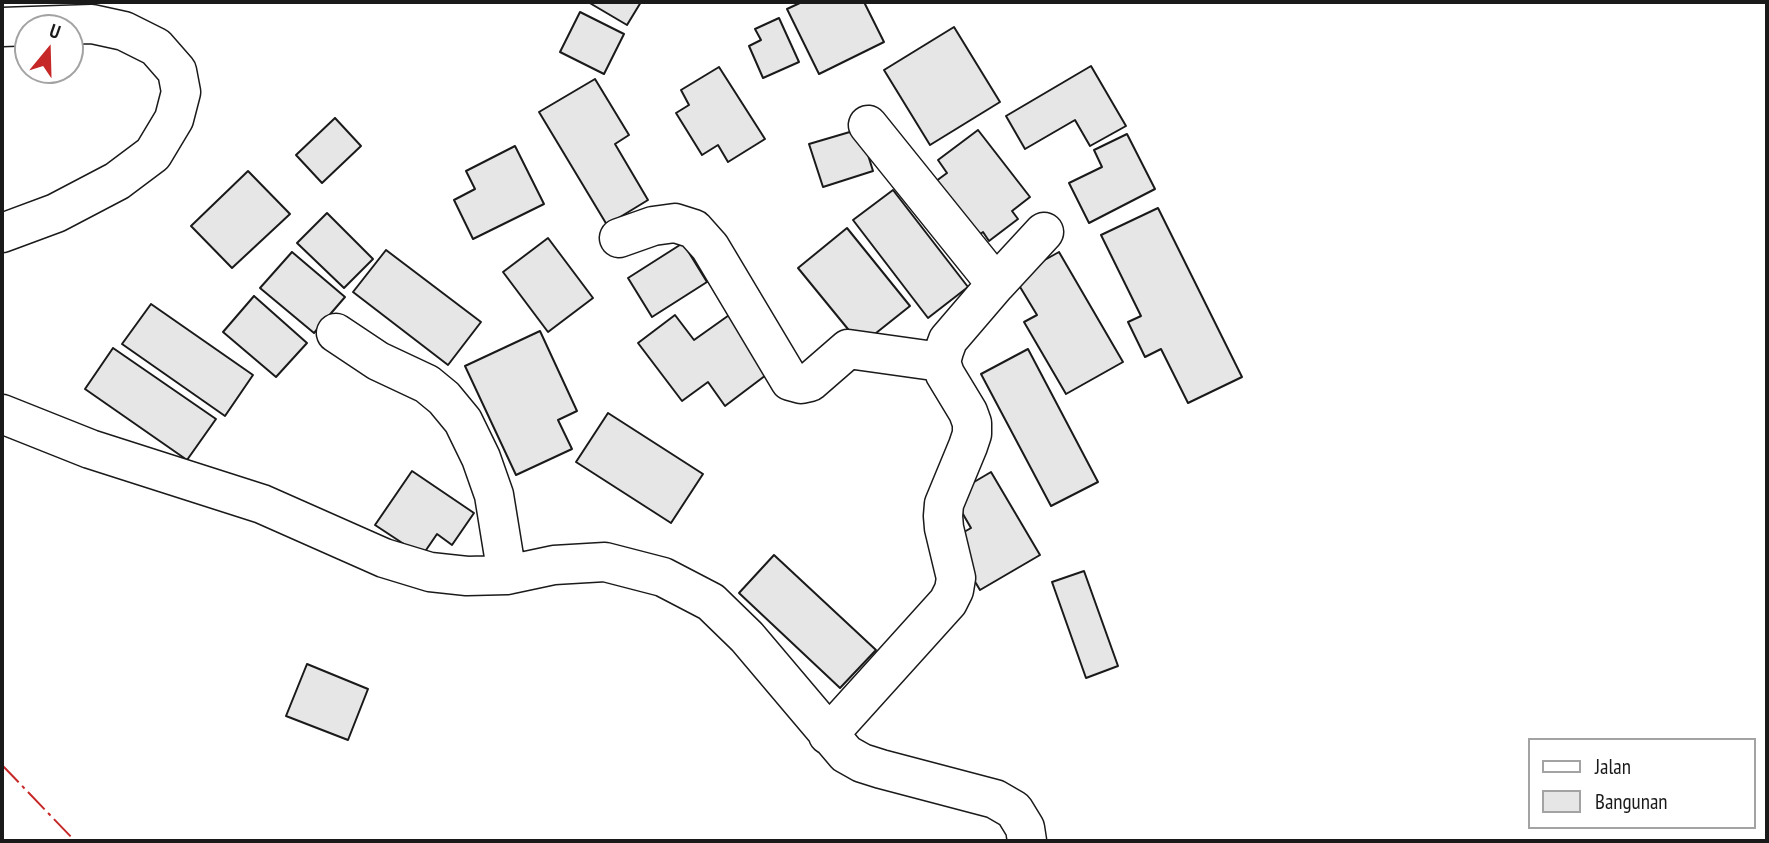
<!DOCTYPE html>
<html>
<head>
<meta charset="utf-8">
<style>
	body { margin:0 }
	#map { position:relative; width:1769px; height:843px; overflow:hidden; background:#fff; font-family:"PT Sans Narrow",sans-serif }
	canvas { display:block }
	.frame { position:absolute; inset:0; border:4px solid #1a1a1a; pointer-events:none }
	.legend { position:absolute; left:1528px; top:738px; width:228px; height:91px; box-sizing:border-box; background:#fff; border:2px solid #a3a3a3; margin:0; padding:9px 12px; list-style:none; font-size:21px; color:#1a1a1a }
	.legend li { display:flex; align-items:center; gap:14px; height:35px }
	.legend b { width:35px; border:2px solid #a3a3a3 }
	.north { position:absolute; left:14px; top:14px; width:70px; height:70px; box-sizing:border-box; background:#fff; border:2px solid #a3a3a3; border-radius:50%; rotate:19deg; font-size:19px; font-weight:700; line-height:28px; text-align:center; color:#1a1a1a }
	.north::after { content:''; display:block; margin:auto; width:24px; height:32px; background:#c62828; clip-path:polygon(50% 0,100% 100%,50% 72%,0 100%) }
</style>
</head>
<body>
<div id="map">
<canvas width="1769" height="843"></canvas>
<div class="frame"></div>
<ul class="legend">
<li><b style="height:9px;background:#fff"></b>Jalan</li>
<li><b style="height:19px;background:#e6e6e6"></b>Bangunan</li>
</ul>
<div class="north">U</div>
</div>
<script>
const ctx = document.querySelector('canvas').getContext('2d');
ctx.lineJoin = 'round';
function fillPath(path, color) { ctx.fillStyle = color; ctx.fill(path, 'evenodd'); }
const toPath = rows => new Path2D(rows.map(r => 'M' + r).join(''));
function stroke(path, color, width, dash) { ctx.strokeStyle = color; ctx.lineWidth = width; ctx.lineCap = dash ? 'butt' : 'round'; ctx.setLineDash(dash || []); ctx.stroke(path); }
const building = toPath([
	[588,2,641,2,627,25,588,2],
	[802,2,864,2,884,42,819,74,787,9,802,2],
	[580,12,624,34,604,74,560,52,580,12],
	[779,18,799,62,763,78,749,46,761,40,755,29,779,18],
	[954,27,1000,102,930,145,884,70,954,27],
	[1091,66,1126,126,1090,146,1075,120,1025,149,1006,116,1091,66],
	[719,67,765,139,728,162,718,145,702,155,676,113,689,105,681,90,719,67],
	[595,79,629,135,615,144,648,200,607,225,539,112,595,79],
	[335,118,361,146,322,183,296,155,335,118],
	[860,129,873,171,823,187,809,144,860,129],
	[978,130,1030,197,1012,211,1018,219,989,241,983,232,966,245,924,190,947,173,938,160,978,130],
	[1127,134,1155,189,1089,223,1069,183,1102,167,1094,150,1127,134],
	[515,146,544,204,473,239,454,200,475,189,466,171,515,146],
	[248,171,290,214,232,268,191,226,248,171],
	[893,190,968,287,928,318,853,220,893,190],
	[1158,208,1242,377,1188,403,1161,349,1145,357,1128,322,1141,316,1101,235,1158,208],
	[327,213,373,259,344,288,297,243,327,213],
	[847,228,910,306,861,345,798,268,847,228],
	[548,238,593,298,548,332,503,272,548,238],
	[683,243,707,282,652,317,628,278,683,243],
	[386,250,481,322,448,365,353,292,386,250],
	[292,252,345,297,314,333,260,288,292,252],
	[1059,252,1123,362,1066,394,1024,322,1037,315,1014,277,1059,252],
	[254,296,307,343,276,377,223,332,254,296],
	[151,304,253,375,225,416,122,344,151,304],
	[732,313,774,369,725,406,708,382,682,401,638,343,675,315,694,340,732,313],
	[540,331,577,411,558,420,572,449,516,475,465,366,540,331],
	[113,348,216,419,187,460,85,389,113,348],
	[1028,349,1098,482,1051,506,981,374,1028,349],
	[608,413,703,474,671,523,576,462,608,413],
	[412,471,474,513,452,545,437,534,422,556,375,525,412,471],
	[991,472,1040,555,980,590,950,540,971,528,952,495,991,472],
	[774,555,876,650,840,688,739,593,774,555],
	[1084,571,1118,666,1086,678,1052,582,1084,571],
	[307,664,368,689,348,740,286,716,307,664]
]);
const street = toPath([
	[2,27,92,24,124,31,156,47,177,71,181,92,174,119,153,154,117,181,56,213,2,233],
	[868,125,996,284],
	[619,238,653,226,675,223,694,229,710,247,790,381,801,384,810,382,848,349,941,362],
	[336,333,378,361,427,384,444,398,463,421,481,458,494,495,507,575],
	[2,414,90,449,262,504,384,558,430,572,467,576,507,575,554,565,605,562,663,577,711,602,747,637,846,754,862,763,881,769,995,799,1014,810,1025,828,1027,841],
	[828,735,948,602,954,590,956,578,944,528,943,516,944,504,968,446,972,434,972,423,968,412,945,374,941,362,944,351,948,340,996,284,1044,232]
]);
const power = toPath([
	[2,765,75,841]
]);
fillPath(building, '#e6e6e6');
stroke(building, '#1a1a1a', 2);
stroke(street, '#1a1a1a', 41);
stroke(street, '#fff', 38);
stroke(power, '#c62828', 2, [24, 5, 3.5, 5]);
</script>
</body>
</html>
